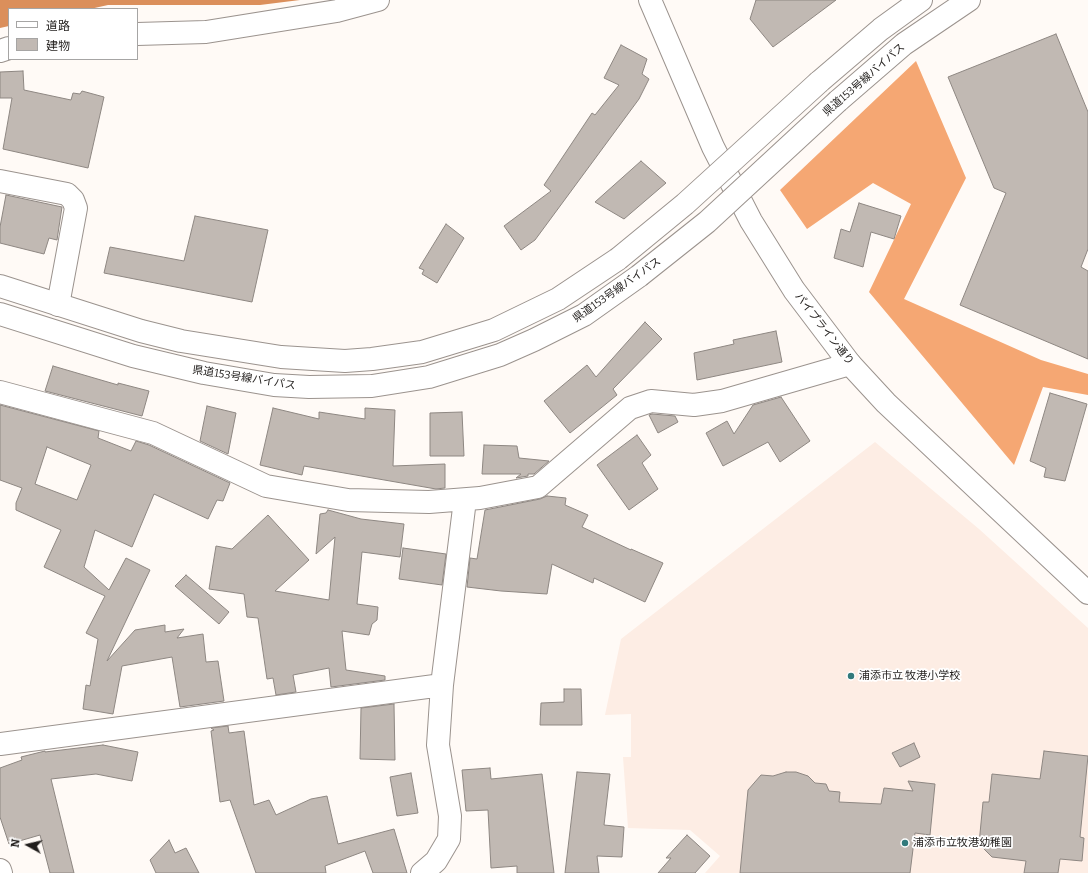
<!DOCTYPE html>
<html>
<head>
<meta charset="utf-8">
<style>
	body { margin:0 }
	#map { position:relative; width:1088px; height:873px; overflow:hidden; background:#fffaf6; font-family:Bitter,"Noto Sans JP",serif }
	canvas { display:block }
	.legend { position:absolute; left:8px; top:8px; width:130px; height:52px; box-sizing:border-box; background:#fff; border:1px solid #a6a5a4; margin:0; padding:5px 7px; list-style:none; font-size:12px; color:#211e1c }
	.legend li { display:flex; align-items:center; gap:8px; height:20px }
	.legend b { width:20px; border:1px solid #a6a5a4 }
	.north { position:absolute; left:8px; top:825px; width:40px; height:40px; -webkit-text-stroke:3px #fff; paint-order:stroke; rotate:278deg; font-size:11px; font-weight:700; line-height:16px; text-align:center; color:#211e1c }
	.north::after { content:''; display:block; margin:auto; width:14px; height:18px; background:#211e1c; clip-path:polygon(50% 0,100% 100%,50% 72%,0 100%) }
</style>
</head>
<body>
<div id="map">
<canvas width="1088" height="873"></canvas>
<ul class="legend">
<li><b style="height:5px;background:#fff"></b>道路</li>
<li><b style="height:11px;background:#c1b9b3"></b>建物</li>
</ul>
<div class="north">N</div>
</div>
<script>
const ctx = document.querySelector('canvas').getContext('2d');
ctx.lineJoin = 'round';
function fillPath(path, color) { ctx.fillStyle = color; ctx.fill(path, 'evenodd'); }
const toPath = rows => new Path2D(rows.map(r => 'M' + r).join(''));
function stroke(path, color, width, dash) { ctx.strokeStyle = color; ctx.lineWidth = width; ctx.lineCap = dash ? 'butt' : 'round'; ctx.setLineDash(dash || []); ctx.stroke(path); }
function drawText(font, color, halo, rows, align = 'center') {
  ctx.font = font + ' Bitter,"Noto Sans JP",serif'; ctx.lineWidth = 3.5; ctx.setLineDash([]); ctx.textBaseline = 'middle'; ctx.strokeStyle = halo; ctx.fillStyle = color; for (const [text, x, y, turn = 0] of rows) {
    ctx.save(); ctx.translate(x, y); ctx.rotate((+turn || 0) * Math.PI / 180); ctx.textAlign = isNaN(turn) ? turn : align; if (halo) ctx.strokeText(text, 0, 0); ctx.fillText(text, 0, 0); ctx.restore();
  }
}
const built = toPath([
	[875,442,979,529,1088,628,1088,873,705,873,720,856,690,830,628,828,623,757,631,757,631,714,605,715,621,639]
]);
const forest = toPath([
	[916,61,966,178,904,299,1041,360,1088,374,1088,395,1043,387,1014,465,869,292,911,204,873,183,807,229,780,190]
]);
const water = toPath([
	[0,0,300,0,260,5,108,5,90,9,9,9,9,26,0,28]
]);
const building = toPath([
	[756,0,836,0,773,47,750,19,756,0],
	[1056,34,1088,112,1088,249,1081,267,1088,271,1088,359,960,305,1006,193,994,188,948,77,1056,34],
	[621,45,647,59,642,74,649,79,639,99,535,240,521,250,504,226,551,191,544,185,592,113,595,115,619,85,604,78,621,45],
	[23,71,24,90,71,100,73,93,80,94,82,91,104,97,88,168,3,149,12,98,0,98,0,72,23,71],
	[641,161,666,183,624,219,595,202,641,161],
	[6,195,62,207,57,240,49,238,44,254,0,243,0,227,6,195],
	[859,203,901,216,894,239,871,232,863,267,834,258,841,229,850,232,859,203],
	[195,216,268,230,252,302,104,273,110,247,184,261,195,216],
	[446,224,464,238,437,283,422,274,424,270,419,268,446,224],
	[645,322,662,339,613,389,617,395,570,433,544,401,587,365,596,377,645,322],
	[776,331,782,362,697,380,694,353,734,344,733,340,776,331],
	[53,366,118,385,118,383,149,391,142,416,45,391,53,366],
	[1050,393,1087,404,1065,481,1044,477,1046,468,1030,461,1050,393],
	[781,397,810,441,780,462,768,442,723,466,706,433,727,421,734,434,753,405,781,397],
	[0,405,99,431,98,438,131,451,136,441,149,445,230,483,223,501,217,500,208,519,154,494,132,547,95,530,84,567,109,590,126,558,150,570,107,661,135,630,165,625,165,632,184,629,177,638,203,634,206,662,218,661,224,701,180,707,172,657,122,666,113,714,83,709,86,685,90,686,98,639,86,633,105,596,44,567,61,530,16,510,16,503,22,488,0,480,0,405],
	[47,447,91,465,77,500,35,484,47,447],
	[207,406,236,413,228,454,200,441,207,406],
	[273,408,319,419,319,412,365,419,365,408,395,410,393,466,445,464,445,488,436,489,304,466,302,475,260,465,273,408],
	[462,412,464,456,430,456,430,413,462,412],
	[652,414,675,416,678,422,658,433,649,415,652,414],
	[637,435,651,455,642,463,658,489,629,510,597,465,637,435],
	[484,445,517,446,519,458,549,461,534,474,528,474,528,476,516,478,521,474,482,474,484,445],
	[547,496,566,498,565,505,588,515,582,527,631,550,631,549,663,563,645,602,594,578,593,583,552,564,547,594,501,591,467,587,470,558,477,559,485,510,540,499,547,496],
	[328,510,361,519,404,524,400,557,362,552,357,604,378,607,377,620,372,624,369,635,342,631,346,670,385,676,385,680,331,687,329,668,293,675,296,692,276,695,273,678,267,679,258,618,247,617,244,594,209,589,216,546,232,549,268,515,309,560,275,591,329,600,335,537,316,554,320,514,326,513,328,510],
	[403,548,446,554,442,585,399,579,403,548],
	[186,575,229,612,219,624,175,586,186,575],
	[564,689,581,689,582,725,540,725,541,703,564,702,564,689],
	[394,704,395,760,360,759,361,708,394,704],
	[228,726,229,733,244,731,254,805,269,800,276,815,311,799,327,796,338,844,394,829,407,873,373,873,365,851,325,866,326,873,256,873,230,800,220,802,211,731,214,730,211,728,228,726],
	[914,743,920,757,900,767,892,753,914,743],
	[103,745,138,752,132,781,96,774,51,779,74,873,50,873,40,835,9,844,0,817,0,768,22,760,21,757,45,751,45,752,103,745],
	[1044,751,1088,756,1080,837,1084,838,1082,861,1060,859,1058,873,1024,873,1026,861,992,857,979,844,983,802,989,802,992,774,1040,779,1044,751],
	[490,768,491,779,542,774,554,873,517,873,517,866,491,868,488,810,466,811,462,770,490,768],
	[577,772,610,774,604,825,624,827,622,857,597,856,599,873,565,873,577,772],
	[786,772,796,772,808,776,815,783,826,784,829,791,840,792,839,802,881,804,884,788,913,791,908,781,935,784,930,835,915,833,910,873,740,873,748,790,761,775,773,776,786,772],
	[411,773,418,813,397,816,390,777,411,773],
	[687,835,710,856,695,873,658,873,671,858,666,858,687,835],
	[169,840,175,853,186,848,199,873,156,873,150,860,169,840]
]);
const street = toPath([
	[137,34,206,32,337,11,378,0],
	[0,51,9,48],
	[0,181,67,194,73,200,76,208,58,305],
	[0,392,153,433,266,486,348,500,429,502,480,498,538,487,630,408,651,401,694,405,722,401,850,364],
	[0,744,442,685],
	[0,870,1,873],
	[422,873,436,861,449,839,450,816,438,745,442,685,465,500]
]);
const secondary = toPath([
	[650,0,713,147,751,221,794,290,850,364,886,403,1088,593],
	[819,82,881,29,921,0],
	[838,101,904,44,969,0],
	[0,286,141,331,181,341,281,357,345,361,372,359,422,352,494,330,558,299,618,259],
	[0,314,133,356,204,373,274,385,309,387,372,386,429,377,500,355,534,340,584,315,639,276]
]);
const secondaryBridge = toPath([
	[618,259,685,204,819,82],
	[639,276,707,222,838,101]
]);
const markers = [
	[851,676,4,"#317a7c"],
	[905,843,4,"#317a7c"]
];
const streetNames = [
	["県道153号線バイパス",864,80,-41],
	["県道153号線バイパス",617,290,-35],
	["パイプライン通り",824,329,52],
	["県道153号線バイパス",244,378,9]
];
const poiNames = [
	["浦添市立 牧港小学校",859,676],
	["浦添市立牧港幼稚園",913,843]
];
fillPath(built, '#fdede4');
fillPath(forest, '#f5a773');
fillPath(water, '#db8f5b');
fillPath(building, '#c1b9b3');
stroke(building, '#8e8782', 1);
stroke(street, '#9b938e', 24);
stroke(secondary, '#9b938e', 24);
stroke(street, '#fff', 22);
stroke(secondary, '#fff', 22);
stroke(secondaryBridge, '#9b938e', 24, []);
stroke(secondaryBridge, '#fff', 22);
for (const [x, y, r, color] of markers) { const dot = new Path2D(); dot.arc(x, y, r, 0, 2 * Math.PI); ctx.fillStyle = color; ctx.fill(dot); stroke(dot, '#fff', 1.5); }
drawText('11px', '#211e1c', '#fff', streetNames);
drawText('11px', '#211e1c', '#fff', poiNames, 'left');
</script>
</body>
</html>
